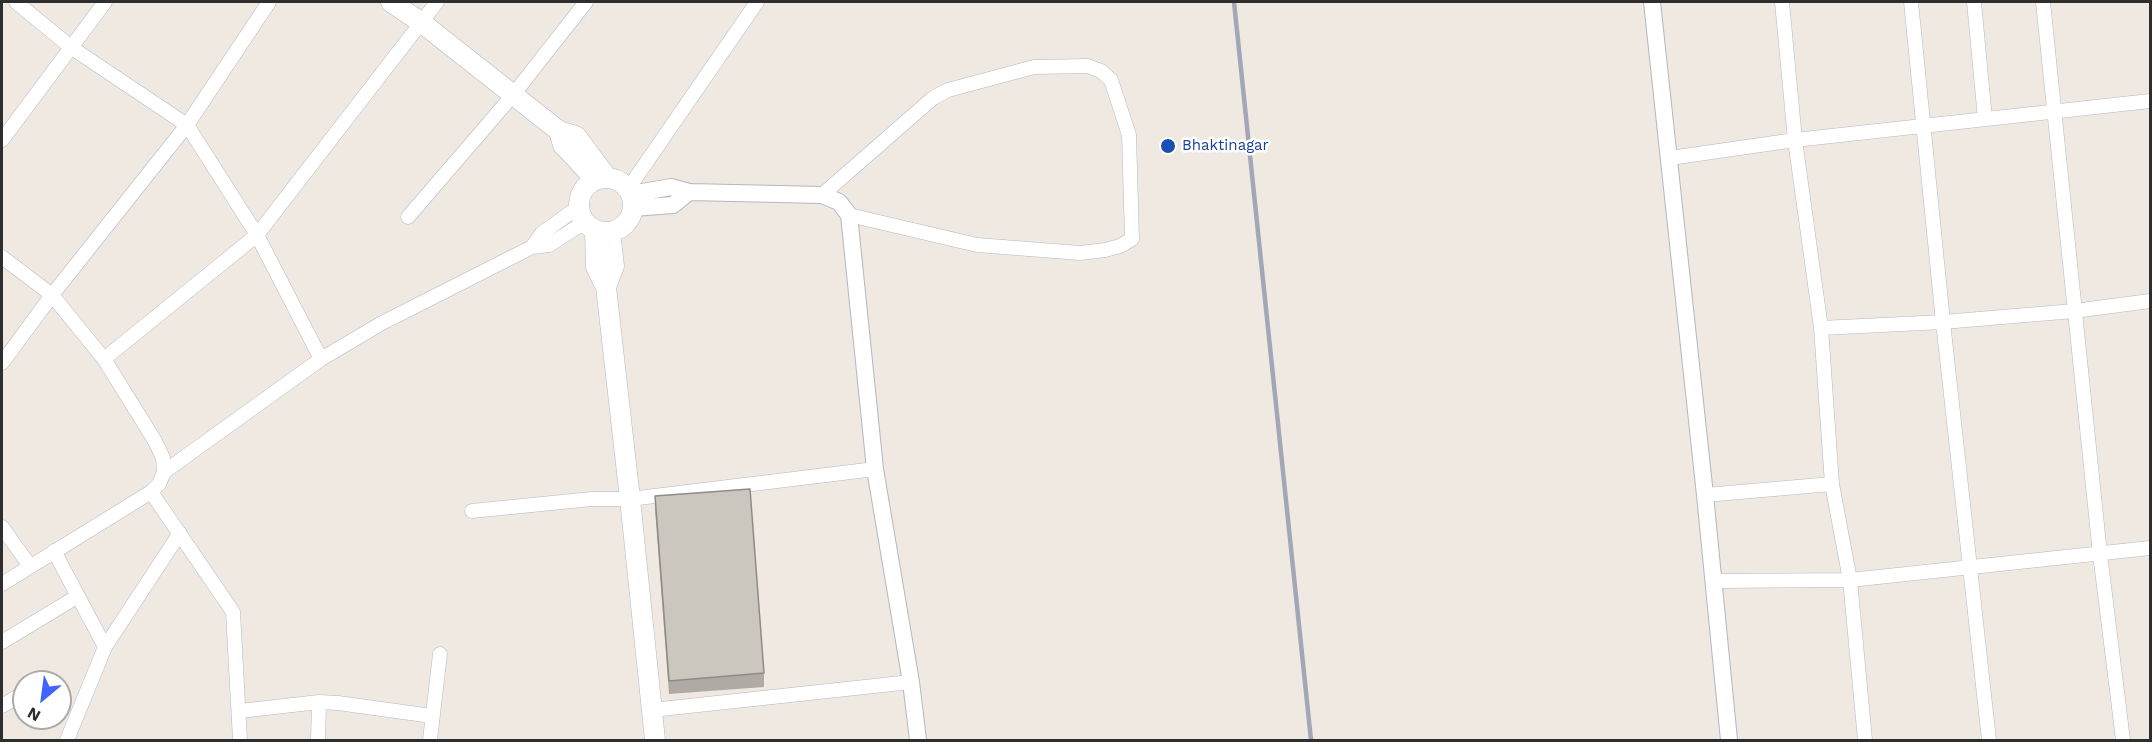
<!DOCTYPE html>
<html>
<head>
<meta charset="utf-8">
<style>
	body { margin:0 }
	#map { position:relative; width:2152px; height:742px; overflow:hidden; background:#efe9e1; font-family:"Work Sans",sans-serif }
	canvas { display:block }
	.frame { position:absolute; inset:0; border:3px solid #2e2e2e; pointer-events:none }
	.north { position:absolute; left:12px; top:670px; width:60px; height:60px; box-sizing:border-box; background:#fff; border:2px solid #ababab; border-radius:50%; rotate:209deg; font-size:16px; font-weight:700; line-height:24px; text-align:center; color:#2e2e2e }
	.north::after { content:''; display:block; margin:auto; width:21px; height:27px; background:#4264fb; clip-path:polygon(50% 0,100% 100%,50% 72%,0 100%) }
</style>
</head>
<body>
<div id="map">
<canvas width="2152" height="742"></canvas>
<div class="frame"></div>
<div class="north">N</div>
</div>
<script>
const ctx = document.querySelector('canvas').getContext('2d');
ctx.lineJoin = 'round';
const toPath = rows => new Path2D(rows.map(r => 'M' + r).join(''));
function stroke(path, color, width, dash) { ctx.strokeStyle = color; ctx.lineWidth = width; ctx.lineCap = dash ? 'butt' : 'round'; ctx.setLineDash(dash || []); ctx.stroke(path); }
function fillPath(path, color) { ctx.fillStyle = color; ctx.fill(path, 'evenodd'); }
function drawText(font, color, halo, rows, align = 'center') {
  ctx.font = font + ' "Work Sans",sans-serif'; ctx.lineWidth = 5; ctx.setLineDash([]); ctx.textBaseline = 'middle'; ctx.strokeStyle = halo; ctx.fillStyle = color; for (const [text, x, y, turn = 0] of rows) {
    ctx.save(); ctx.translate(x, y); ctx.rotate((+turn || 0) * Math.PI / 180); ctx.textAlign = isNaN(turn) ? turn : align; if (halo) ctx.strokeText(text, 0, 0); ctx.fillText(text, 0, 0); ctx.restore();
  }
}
const minor = toPath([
	[16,2,72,48,187,125,257,235,321,359],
	[1782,2,1795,140,1821,328,1832,484,1850,580,1865,740],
	[1911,2,1943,322,1989,740],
	[1974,2,1985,119],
	[2043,2,2100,554,2123,740],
	[2,140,105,2],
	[1670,158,1795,140,2150,101],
	[628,189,757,2],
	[822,195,933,98,948,90,1034,67,1088,66,1101,71,1111,80,1129,135,1132,239,1120,246,1105,250,1080,253,977,245,849,215],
	[580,206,542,233,532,247,549,245,585,222],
	[408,217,513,95,586,2],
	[2,257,52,295,104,359,155,441,163,458,164,472,159,484,151,492,2,584],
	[1821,328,1943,322,2074,311,2150,301],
	[104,359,257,235,437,2],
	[2,363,52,295,187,125,269,2],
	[164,472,321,359,382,323,532,247],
	[151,492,233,612,240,740],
	[1705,495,1832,484],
	[472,511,592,499,630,499,875,469],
	[2,527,30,566],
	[54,551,105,647,67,740],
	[1714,581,1850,580,2150,548],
	[2,642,78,596],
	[105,647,180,533],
	[2,706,22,694],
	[652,710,911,682],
	[240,711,319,702,338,703,432,716],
	[318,740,319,702],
	[430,740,440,654]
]);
const tertiary = toPath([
	[1652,2,1705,495,1729,740],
	[631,194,671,187,689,192,822,195,839,202,849,215,875,469,911,682,918,740],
	[633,208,673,205,689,192]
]);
const secondary = toPath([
	[391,2,422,23,559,131,576,136,607,178],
	[559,131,563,145,594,178],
	'579 205a27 27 0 1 1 54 0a27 27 0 1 1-54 0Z',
	[595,230,596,267,606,287,630,499,655,740],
	[606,287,614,266,610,232]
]);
const rail = toPath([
	[1234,2,1311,740]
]);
const wall = toPath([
	[655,496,764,673,764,687,669,694,655,509]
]);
const building = toPath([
	[750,489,764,673,669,681,655,496,750,489]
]);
const markers = [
	[1168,146,8,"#1a4fb4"]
];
const transitNames = [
	["Bhaktinagar",1182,146]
];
stroke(minor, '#b4b7c1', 15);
stroke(tertiary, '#b4b7c1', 18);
stroke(secondary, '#b4b7c1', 21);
stroke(minor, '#fff', 14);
stroke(tertiary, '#fff', 16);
stroke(secondary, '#fff', 20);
stroke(rail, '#a3a6b8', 4.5);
fillPath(wall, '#afaba4');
fillPath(building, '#cbc7bf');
stroke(building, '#8e8b86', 1.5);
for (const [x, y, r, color] of markers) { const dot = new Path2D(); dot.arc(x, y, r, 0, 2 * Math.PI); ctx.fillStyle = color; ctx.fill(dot); stroke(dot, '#fff', 2); }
drawText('15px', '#164399', '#fff', transitNames, 'left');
</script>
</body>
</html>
